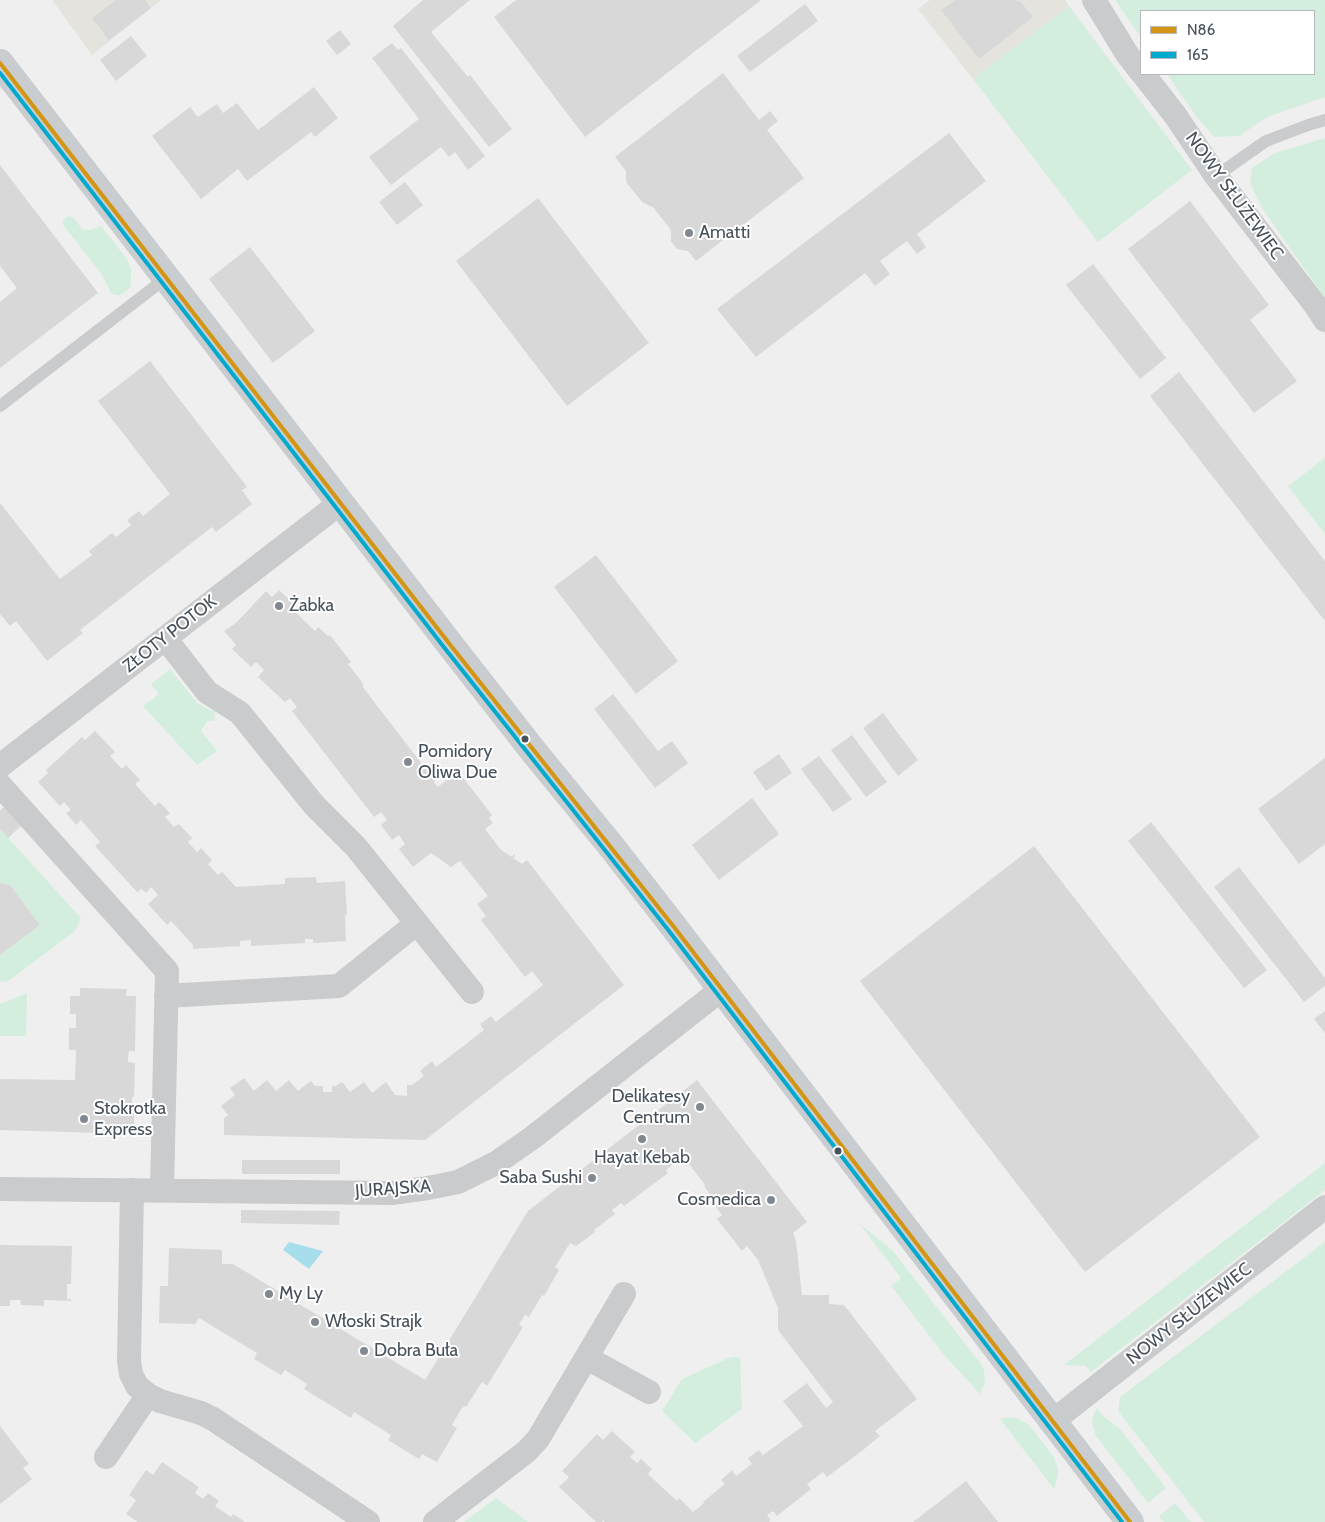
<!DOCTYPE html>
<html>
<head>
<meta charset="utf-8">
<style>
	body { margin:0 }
	#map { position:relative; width:1325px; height:1522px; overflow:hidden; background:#efefef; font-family:Cabin,sans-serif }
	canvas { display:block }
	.legend { position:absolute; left:1140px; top:10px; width:175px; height:65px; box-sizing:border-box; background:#fff; border:1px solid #b5b9bd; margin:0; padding:6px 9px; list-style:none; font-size:15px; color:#46515b }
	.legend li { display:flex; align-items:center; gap:10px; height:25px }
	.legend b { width:25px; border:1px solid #b5b9bd }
</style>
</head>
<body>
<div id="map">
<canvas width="1325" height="1522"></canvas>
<ul class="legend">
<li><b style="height:6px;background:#d49512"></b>N86</li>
<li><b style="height:6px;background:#00a9ce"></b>165</li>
</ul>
</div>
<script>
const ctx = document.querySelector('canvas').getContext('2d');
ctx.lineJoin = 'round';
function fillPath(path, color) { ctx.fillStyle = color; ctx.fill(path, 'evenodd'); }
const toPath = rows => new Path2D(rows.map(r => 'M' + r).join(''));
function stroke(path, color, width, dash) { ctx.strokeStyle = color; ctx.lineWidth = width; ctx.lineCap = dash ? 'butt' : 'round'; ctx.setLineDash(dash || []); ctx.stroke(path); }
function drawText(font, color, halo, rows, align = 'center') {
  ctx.font = font + ' Cabin,sans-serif'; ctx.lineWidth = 4; ctx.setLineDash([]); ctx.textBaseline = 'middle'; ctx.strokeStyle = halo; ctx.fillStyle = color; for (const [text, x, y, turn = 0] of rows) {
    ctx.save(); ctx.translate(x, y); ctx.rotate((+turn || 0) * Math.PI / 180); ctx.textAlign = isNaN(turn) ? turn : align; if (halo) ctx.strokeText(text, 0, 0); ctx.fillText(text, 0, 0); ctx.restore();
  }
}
const commercial = toPath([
	[52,0,161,0,92,55],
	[930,0,1065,0,1069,6,973,79,918,9]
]);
const green = toPath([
	[1115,0,1325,0,1325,97,1267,117,1239,136,1214,137,1195,115,1167,74,1314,74,1314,11,1141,11,1141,37],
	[1069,6,1192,170,1098,242,973,79],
	[1325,138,1325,298,1263,210,1250,183,1252,168,1275,153],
	[68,216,74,218,82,229,91,230,101,226,127,259,131,269,131,280,130,288,125,292,120,295,115,295,111,293,101,273,63,225,63,221],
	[1325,458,1325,534,1288,486],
	[170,669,196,702,206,708,215,711,214,721,207,721,201,731,217,751,197,765,143,706,159,694,151,684],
	[0,829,81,918,75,931,7,982,0,981,0,955,40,925,10,885,0,883],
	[27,993,26,1036,0,1036,0,1004],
	[1325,1163,1325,1190,1091,1372,1086,1366,1064,1365],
	[859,1223,892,1250,981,1364,984,1370,985,1382,980,1394,945,1356,891,1286,901,1278],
	[1325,1242,1325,1522,1204,1522,1118,1411,1120,1397],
	[731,1357,740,1357,742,1409,695,1443,662,1411,682,1379],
	[1097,1408,1103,1416,1119,1428,1166,1488,1148,1503,1096,1436,1092,1423,1093,1417],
	[1007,1417,1016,1418,1028,1424,1054,1457,1058,1468,1058,1476,1054,1489,1000,1419],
	[496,1498,528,1522,464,1522],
	[1175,1503,1191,1522,1164,1522,1159,1516]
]);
const water = toPath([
	[289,1242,323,1251,309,1269,283,1250]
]);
const building = toPath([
	[116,0,145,0,151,8,109,40,92,18],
	[423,0,470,0,431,32,468,77,470,75,512,129,489,147,393,26],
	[516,0,761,0,585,137,494,17],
	[955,0,1016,0,1018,2,1020,1,1033,17,979,59,941,10],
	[805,4,818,21,750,72,737,56],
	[340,30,351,44,337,55,326,41],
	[131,36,147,56,116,81,100,60],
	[392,43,398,50,401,48,485,156,468,170,455,152,449,157,441,147,391,185,369,157,419,119,372,58],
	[723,73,759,120,770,111,778,121,767,130,804,178,696,261,688,251,677,249,671,241,671,230,652,206,652,207,642,202,626,182,626,171,615,157],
	[314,87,338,118,315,137,311,132,247,181,238,169,201,199,152,136,190,107,198,117,217,104,223,113,237,103,258,130],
	[949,133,986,181,917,234,926,247,917,254,907,241,880,261,890,274,875,286,865,273,756,357,717,309],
	[0,165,98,293,0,368,0,302,17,288,0,266],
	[405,182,423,205,397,225,379,202],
	[538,198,649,343,567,406,456,261],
	[1190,201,1269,305,1250,320,1297,381,1254,413,1128,249],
	[250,247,315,331,273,363,209,279],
	[1093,264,1166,358,1140,379,1066,285],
	[150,361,247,487,242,490,252,504,216,532,212,527,80,630,83,633,47,661,16,621,10,626,0,614,0,503,60,579,92,555,89,551,112,533,116,537,131,525,127,520,139,511,143,516,170,494,98,401],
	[1179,372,1325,561,1325,621,1150,396],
	[596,555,678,661,636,694,554,587],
	[279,590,293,603,290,607,315,631,318,627,328,636,330,635,351,662,348,664,364,685,362,686,435,781,434,782,438,787,458,771,492,815,489,818,493,823,485,829,501,850,512,857,514,854,515,856,513,858,522,864,527,860,624,985,425,1140,224,1135,224,1118,228,1115,221,1106,235,1095,230,1088,244,1078,254,1091,267,1080,276,1091,289,1080,298,1091,311,1081,315,1086,323,1086,323,1092,332,1092,332,1086,336,1086,342,1082,350,1092,364,1082,372,1093,386,1082,395,1095,407,1096,407,1085,412,1085,424,1076,420,1071,432,1061,436,1067,484,1030,480,1024,491,1016,496,1022,543,985,532,971,525,977,481,920,486,916,477,904,488,896,460,861,451,867,431,853,413,867,399,849,405,844,399,835,392,840,381,825,387,820,381,812,374,817,292,711,297,707,290,698,285,702,258,677,264,670,256,662,251,667,232,649,236,645,224,631,237,622,266,591,272,597],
	[613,694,658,751,672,741,688,763,655,788,594,709],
	[883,713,918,760,898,776,863,728],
	[95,731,115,752,110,756,122,769,126,765,140,780,135,784,155,806,159,802,170,813,165,817,174,827,179,824,192,838,188,842,197,852,201,848,212,860,208,864,218,875,222,872,236,887,285,884,285,878,316,877,317,883,345,881,347,915,345,915,346,941,313,943,313,939,305,939,305,943,251,946,251,940,240,941,240,946,193,949,193,945,171,921,167,925,148,904,158,895,151,887,146,893,142,889,137,892,95,846,100,842,81,820,76,825,66,813,71,810,64,802,60,806,38,782,48,773,46,770,82,737,85,740],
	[852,735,887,782,866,797,831,750],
	[779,754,792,773,766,791,753,772],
	[819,756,852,799,833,812,801,769],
	[1325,758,1325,844,1299,864,1258,809],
	[752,798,779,834,719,880,692,845],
	[5,806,22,825,8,838,0,829,0,811],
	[1151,822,1267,970,1244,988,1128,841],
	[1034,846,1260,1137,1085,1272,860,981],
	[1239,867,1325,978,1325,986,1304,1002,1214,887],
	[0,883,10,885,40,925,0,955],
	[80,988,127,989,126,996,136,996,135,1051,129,1051,128,1057,128,1062,135,1063,134,1097,132,1097,132,1108,134,1108,134,1134,0,1130,0,1079,75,1080,76,1050,69,1050,69,1028,76,1028,76,1014,70,1014,70,996,80,996],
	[1325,1011,1325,1033,1314,1019],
	[697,1080,807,1222,793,1233,796,1241,802,1295,829,1295,829,1304,844,1305,917,1399,875,1431,880,1436,863,1450,827,1477,823,1472,807,1484,811,1489,777,1516,773,1511,767,1515,771,1520,769,1522,605,1522,603,1520,602,1522,596,1522,559,1487,569,1477,562,1471,597,1434,603,1440,612,1431,635,1452,630,1457,637,1463,641,1459,652,1469,648,1474,677,1501,679,1498,693,1512,704,1503,703,1502,725,1484,721,1480,732,1470,736,1476,752,1464,748,1458,759,1450,763,1455,803,1426,783,1401,807,1383,826,1408,833,1402,778,1330,778,1308,758,1260,747,1246,742,1251,717,1219,722,1215,709,1198,711,1196,704,1186,705,1185,683,1156,666,1170,668,1173,624,1206,621,1203,612,1210,615,1214,594,1230,595,1232,576,1246,570,1243,555,1267,559,1270,544,1296,542,1295,529,1317,525,1315,519,1325,523,1327,487,1386,482,1382,466,1407,464,1406,460,1411,452,1425,457,1428,437,1462,422,1454,419,1459,388,1440,391,1435,354,1412,351,1418,304,1389,307,1384,285,1370,281,1375,254,1359,257,1353,199,1318,195,1324,159,1323,160,1286,168,1286,169,1248,222,1250,222,1264,233,1264,425,1380,528,1211],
	[242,1160,340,1160,340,1174,242,1174],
	[241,1210,340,1211,339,1225,241,1223],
	[0,1245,72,1246,71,1284,67,1284,67,1299,71,1299,71,1301,44,1300,44,1306,21,1305,20,1300,10,1300,10,1306,0,1306],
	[0,1426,29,1464,23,1468,32,1479,0,1504],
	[162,1462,199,1487,195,1493,203,1499,208,1493,219,1501,215,1506,231,1517,233,1514,245,1522,138,1522,126,1514,136,1500,129,1495,146,1470,153,1475],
	[966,1481,998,1522,913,1522]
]);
const lane = toPath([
	[1216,176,1266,141,1311,124,1325,120],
	[0,406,166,278]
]);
const street = toPath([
	[1094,0,1127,54,1141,72],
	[1143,74,1175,115,1216,176,1316,306,1325,320],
	[165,638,207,692,240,713,314,805,356,847,472,992],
	[0,766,340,503],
	[0,785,167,971,162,1190],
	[166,996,339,986,417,923],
	[0,1189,392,1193,428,1188,458,1182,496,1163,532,1138,722,989],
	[132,1190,129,1361,131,1374,137,1386,148,1395,160,1401,201,1413,213,1419,368,1522],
	[587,1358,649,1392],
	[1053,1421,1325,1207],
	[106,1457,148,1395],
	[435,1522,527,1451,538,1439,624,1294]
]);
const secondary = toPath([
	[0,63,448,642,534,752,611,846,674,927,1130,1522]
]);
const bus1 = toPath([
	[0,63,448,642,674,927,1130,1522]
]);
const bus2 = toPath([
	[0,73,443,646,669,931,1122,1522]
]);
const markers = [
	[689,233,5,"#81888f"],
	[279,606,5,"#81888f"],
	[525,739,4.5,"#46515b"],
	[408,762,5,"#81888f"],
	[700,1107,5,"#81888f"],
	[84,1119,5,"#81888f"],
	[642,1139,5,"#81888f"],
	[838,1151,4.5,"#46515b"],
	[592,1178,5,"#81888f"],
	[771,1200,5,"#81888f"],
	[269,1294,5,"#81888f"],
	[315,1322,5,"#81888f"],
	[364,1351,5,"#81888f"]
];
const streetNames = [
	["NOWY SŁUŻEWIEC",1234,196,54],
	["ZŁOTY POTOK",170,634,-38],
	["JURAJSKA",393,1189,-4],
	["NOWY SŁUŻEWIEC",1189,1314,-38]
];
const poiNames = [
	["Amatti",699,233],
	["Żabka",289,606],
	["Pomidory",418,752],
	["Oliwa Due",418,773],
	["Delikatesy",690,1097,"right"],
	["Centrum",690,1118,"right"],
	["Stokrotka",94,1109],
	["Express",94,1130],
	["Hayat Kebab",642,1158,"center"],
	["Saba Sushi",582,1178,"right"],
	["Cosmedica",761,1200,"right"],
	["My Ly",279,1294],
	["Włoski Strajk",325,1322],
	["Dobra Buła",374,1351]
];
fillPath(commercial, '#e4e3dd');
fillPath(green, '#d3eede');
fillPath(water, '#a8ddec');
fillPath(building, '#d8d8d9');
stroke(lane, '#c9cbcd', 12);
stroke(street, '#c9cbcd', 24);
stroke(secondary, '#cacdd0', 28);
stroke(bus1, '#d49512', 4);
stroke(bus2, '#00a9ce', 4);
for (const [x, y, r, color] of markers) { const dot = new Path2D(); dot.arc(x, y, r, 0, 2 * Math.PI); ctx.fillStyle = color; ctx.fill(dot); stroke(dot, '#fff', 2); }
drawText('18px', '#46515b', '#fff', streetNames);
drawText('18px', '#46515b', '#fff', poiNames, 'left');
</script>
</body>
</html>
